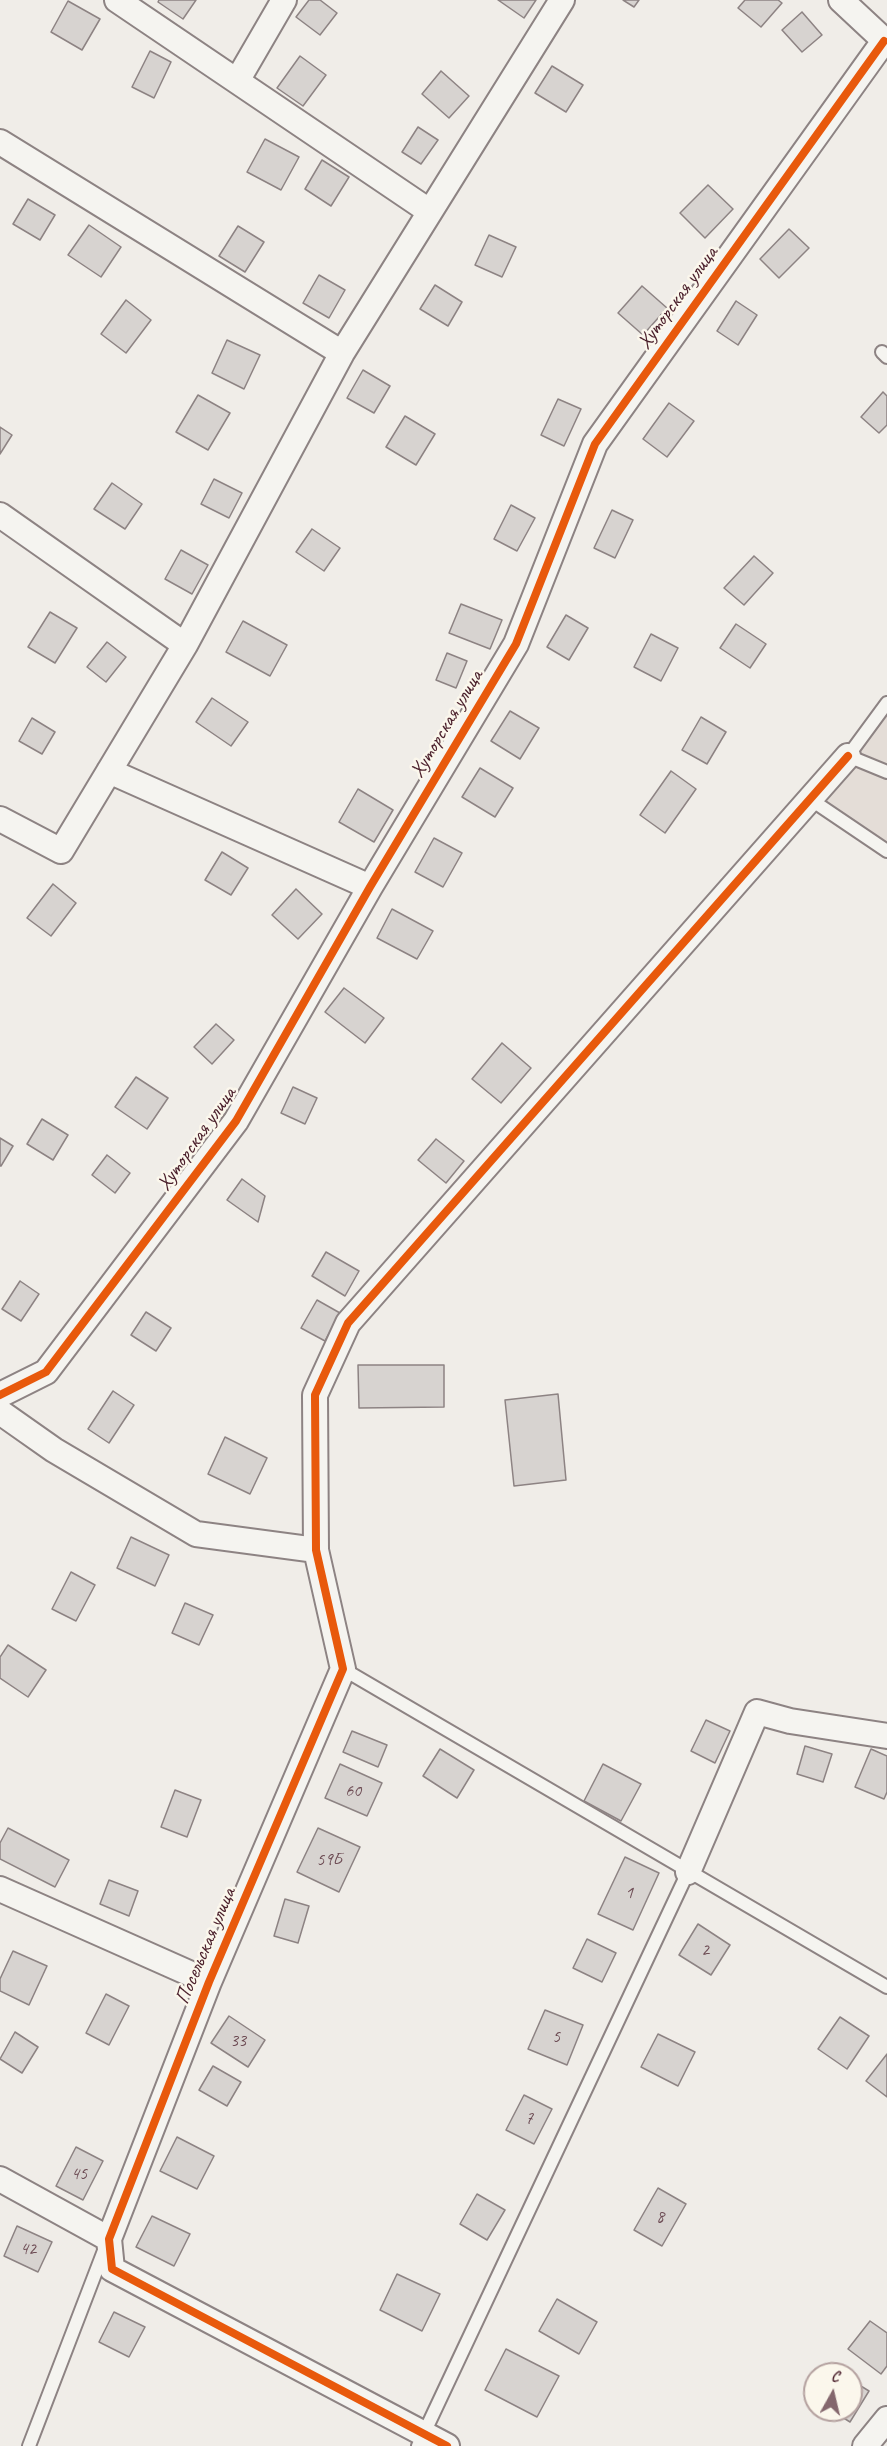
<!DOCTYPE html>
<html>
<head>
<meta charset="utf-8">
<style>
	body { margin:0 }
	#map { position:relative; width:887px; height:2446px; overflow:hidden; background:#f0ede8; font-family:Caveat,sans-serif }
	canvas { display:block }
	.north { position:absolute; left:803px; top:2362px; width:60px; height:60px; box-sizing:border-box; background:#fbf7ec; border:2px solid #b4a19f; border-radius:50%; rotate:8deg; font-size:16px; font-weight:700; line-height:24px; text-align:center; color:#4a1f2b }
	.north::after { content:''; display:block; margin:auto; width:21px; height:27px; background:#84676d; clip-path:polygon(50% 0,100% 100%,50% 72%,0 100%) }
</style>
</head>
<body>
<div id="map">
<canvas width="887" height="2446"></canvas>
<div class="north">С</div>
</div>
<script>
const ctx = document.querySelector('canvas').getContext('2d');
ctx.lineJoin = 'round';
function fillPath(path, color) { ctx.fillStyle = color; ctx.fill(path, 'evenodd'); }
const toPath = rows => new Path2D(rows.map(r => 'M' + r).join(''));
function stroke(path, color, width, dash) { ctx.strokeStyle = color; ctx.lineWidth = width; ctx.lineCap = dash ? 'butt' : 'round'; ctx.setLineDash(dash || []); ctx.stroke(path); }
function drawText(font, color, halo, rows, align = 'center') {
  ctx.font = font + ' Caveat,sans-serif'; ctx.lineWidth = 5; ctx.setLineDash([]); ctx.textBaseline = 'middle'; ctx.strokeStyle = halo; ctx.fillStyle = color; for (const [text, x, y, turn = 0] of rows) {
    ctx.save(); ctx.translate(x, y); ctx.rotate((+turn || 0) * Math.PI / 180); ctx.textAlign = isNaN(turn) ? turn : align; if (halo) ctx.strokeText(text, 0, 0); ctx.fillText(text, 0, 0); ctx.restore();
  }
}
const green = toPath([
	[887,702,887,854,810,799]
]);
const building = toPath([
	[159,0,196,0,183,19,158,2,159,0],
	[309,0,320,0,337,13,320,35,296,17,309,0],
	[498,0,536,0,524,18,498,0],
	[623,0,639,0,634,7,623,0],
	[745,0,778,0,782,3,761,27,738,8,745,0],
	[68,1,100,19,82,50,51,32,68,1],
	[802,12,822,35,802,52,782,30,802,12],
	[150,51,171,62,154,98,132,87,150,51],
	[300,56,326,75,303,106,277,88,300,56],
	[552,66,583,85,566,112,535,93,552,66],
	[441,71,469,96,449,118,422,94,441,71],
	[418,127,438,140,421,164,402,152,418,127],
	[265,139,299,157,281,190,247,172,265,139],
	[322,160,349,177,331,206,305,189,322,160],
	[708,185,733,209,705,238,680,213,708,185],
	[28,199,55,215,40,240,13,224,28,199],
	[89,225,121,247,101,277,68,255,89,225],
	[238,226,264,242,245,272,219,256,238,226],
	[789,229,809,248,779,278,760,259,789,229],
	[489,235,516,247,502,277,475,265,489,235],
	[319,275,345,290,329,318,303,303,319,275],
	[435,285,462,302,448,326,420,309,435,285],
	[642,286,667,308,643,335,618,313,642,286],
	[126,300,151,320,126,353,101,334,126,300],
	[736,301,757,315,738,345,717,331,736,301],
	[227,340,260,355,244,389,212,373,227,340],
	[363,370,390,386,374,413,347,398,363,370],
	[883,392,887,396,887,425,879,433,861,417,883,392],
	[198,395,230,413,208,450,176,432,198,395],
	[558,399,581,409,564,446,541,435,558,399],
	[669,403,694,421,667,457,643,439,669,403],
	[405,416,435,434,416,465,386,447,405,416],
	[0,427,12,435,0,454,0,427],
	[214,479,242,493,229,518,201,504,214,479],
	[112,483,142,504,125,529,94,509,112,483],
	[511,505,535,518,517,551,494,539,511,505],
	[612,510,633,520,615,558,594,548,612,510],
	[312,529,340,548,324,571,296,552,312,529],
	[181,550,208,565,192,594,165,579,181,550],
	[754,556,773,573,744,605,724,588,754,556],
	[461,604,502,620,490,649,449,633,461,604],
	[50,612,77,628,55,663,28,647,50,612],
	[566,615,588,628,569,660,547,647,566,615],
	[243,621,287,645,270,676,226,652,243,621],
	[736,624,766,644,750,668,720,648,736,624],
	[651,634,678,648,661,681,634,667,651,634],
	[107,642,126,657,106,682,87,667,107,642],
	[447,653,467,661,456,688,436,680,447,653],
	[212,698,248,722,231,746,196,722,212,698],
	[510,711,539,728,520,759,491,741,510,711],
	[701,717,726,732,707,764,682,750,701,717],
	[32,718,55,732,42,754,19,741,32,718],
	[480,768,513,788,495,817,462,797,480,768],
	[671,771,696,789,665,833,640,815,671,771],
	[358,789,393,810,374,842,339,822,358,789],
	[434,838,462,853,443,887,415,872,434,838],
	[222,852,248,868,231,895,205,880,222,852],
	[53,884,76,903,51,936,27,918,53,884],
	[296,889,322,914,298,939,272,915,296,889],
	[392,909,433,931,417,959,377,938,392,909],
	[344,988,384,1018,365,1043,325,1012,344,988],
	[216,1024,234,1040,212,1064,194,1047,216,1024],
	[502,1043,531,1068,501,1103,472,1079,502,1043],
	[136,1077,168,1098,147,1129,115,1107,136,1077],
	[293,1087,317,1098,305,1124,281,1113,293,1087],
	[42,1119,68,1135,53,1160,27,1144,42,1119],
	[0,1138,13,1146,1,1166,0,1166,0,1138],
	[436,1139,464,1161,446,1183,418,1160,436,1139],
	[107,1155,130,1173,115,1193,92,1175,107,1155],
	[242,1179,265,1196,258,1222,227,1200,242,1179],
	[326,1252,359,1271,345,1296,312,1276,326,1252],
	[20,1281,39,1294,21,1321,2,1309,20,1281],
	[317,1300,340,1313,325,1341,301,1328,317,1300],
	[146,1312,171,1328,156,1351,131,1335,146,1312],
	[358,1365,444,1365,444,1407,359,1408,358,1365],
	[113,1391,134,1405,109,1443,88,1429,113,1391],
	[558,1394,566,1480,514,1486,505,1400,558,1394],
	[225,1437,267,1458,250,1494,208,1474,225,1437],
	[131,1537,169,1555,155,1586,117,1568,131,1537],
	[71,1572,95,1585,76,1621,52,1609,71,1572],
	[185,1603,213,1615,199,1645,172,1633,185,1603],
	[8,1645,46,1670,28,1697,0,1678,0,1657,8,1645],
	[706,1720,730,1731,715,1763,691,1751,706,1720],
	[352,1731,387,1745,378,1767,343,1752,352,1731],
	[805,1746,832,1754,823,1782,797,1774,805,1746],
	[440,1749,474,1770,457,1798,423,1776,440,1749],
	[871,1749,887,1756,887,1792,884,1799,855,1787,871,1749],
	[340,1764,382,1783,367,1816,325,1798,340,1764],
	[603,1764,641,1784,621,1821,584,1801,603,1764],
	[175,1790,201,1800,187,1837,161,1827,175,1790],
	[8,1828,69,1860,55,1887,0,1859,0,1843,8,1828],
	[318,1828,360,1847,339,1892,297,1872,318,1828],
	[625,1857,659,1873,633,1930,598,1914,625,1857],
	[109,1880,138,1891,129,1916,100,1904,109,1880],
	[285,1899,309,1906,298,1943,274,1936,285,1899],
	[698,1924,730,1945,711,1975,679,1955,698,1924],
	[587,1939,616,1953,602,1982,573,1968,587,1939],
	[13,1951,47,1966,29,2005,0,1991,0,1979,13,1951],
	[106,1994,129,2006,109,2045,86,2033,106,1994],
	[545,2010,583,2025,567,2065,528,2049,545,2010],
	[229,2016,265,2040,248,2067,211,2043,229,2016],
	[840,2017,869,2036,847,2069,818,2049,840,2017],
	[15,2032,38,2047,22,2073,0,2059,15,2032],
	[658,2034,695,2052,678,2086,641,2067,658,2034],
	[887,2054,887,2097,866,2081,887,2054],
	[213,2066,241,2082,227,2106,199,2090,213,2066],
	[524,2095,552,2109,534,2144,506,2130,524,2095],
	[177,2137,214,2156,197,2189,160,2171,177,2137],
	[76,2147,103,2161,83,2200,56,2186,76,2147],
	[658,2188,686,2204,662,2246,634,2230,658,2188],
	[477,2194,505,2210,487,2240,460,2224,477,2194],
	[152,2216,190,2234,174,2266,136,2247,152,2216],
	[17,2226,52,2242,38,2272,4,2256,17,2226],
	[397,2274,440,2294,422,2331,380,2310,397,2274],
	[557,2299,597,2322,579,2354,539,2331,557,2299],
	[114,2312,145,2327,129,2357,99,2342,114,2312],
	[870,2321,887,2333,887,2366,881,2374,848,2349,870,2321],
	[506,2349,559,2376,537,2417,485,2390,506,2349],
	[851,2380,869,2391,850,2422,831,2410,851,2410,851,2380]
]);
const service = toPath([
	[882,352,887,357],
	[887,703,848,756,887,772],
	[810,799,887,851],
	[343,1669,887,1987],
	[29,2446,105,2248],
	[418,2446,688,1872]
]);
const minor = toPath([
	[117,0,429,211],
	[841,0,887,43],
	[237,81,284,0],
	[0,142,342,353],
	[0,515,185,645],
	[109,771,370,887],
	[0,819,61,851,185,645,342,353,562,0],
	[0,1395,46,1372,236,1121,370,887,516,644,595,444,884,41],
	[0,1412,54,1450,196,1534,316,1550],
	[688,1872,757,1712,790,1721,887,1736],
	[0,1889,209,1982],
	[0,2179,109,2239],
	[447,2446,112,2269,109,2239,209,1982,343,1669,316,1550,315,1395,348,1323,848,756],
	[865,2446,887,2419]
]);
const cycleway = toPath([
	[0,1395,46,1372,236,1121,370,887,516,644,595,444,884,41],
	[447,2446,112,2269,109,2239,209,1982,343,1669,316,1550,315,1395,348,1323,848,756]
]);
const numberNames = [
	["60",353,1791],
	["59Б",329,1860],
	["1",629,1893],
	["2",705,1950],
	["5",556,2037],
	["33",238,2041],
	["7",529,2119],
	["45",79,2174],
	["8",660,2217],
	["42",28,2249]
];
const streetNames = [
	["Хуторская улица",678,298,-54],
	["Хуторская улица",447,724,-59],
	["Хуторская улица",197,1139,-55],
	["Посельская улица",206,1946,-67]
];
fillPath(green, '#e4ddd7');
fillPath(building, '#d7d3d0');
stroke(building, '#8d8383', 1.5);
stroke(service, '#8d8383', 16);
stroke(minor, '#8d8383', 28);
stroke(service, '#f5f4f0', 12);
stroke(minor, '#f5f4f0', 24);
stroke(cycleway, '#e8590c', 8);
drawText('18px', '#6d4c54', null, numberNames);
drawText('21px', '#4a1f2b', '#fbf7ec', streetNames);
</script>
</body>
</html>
